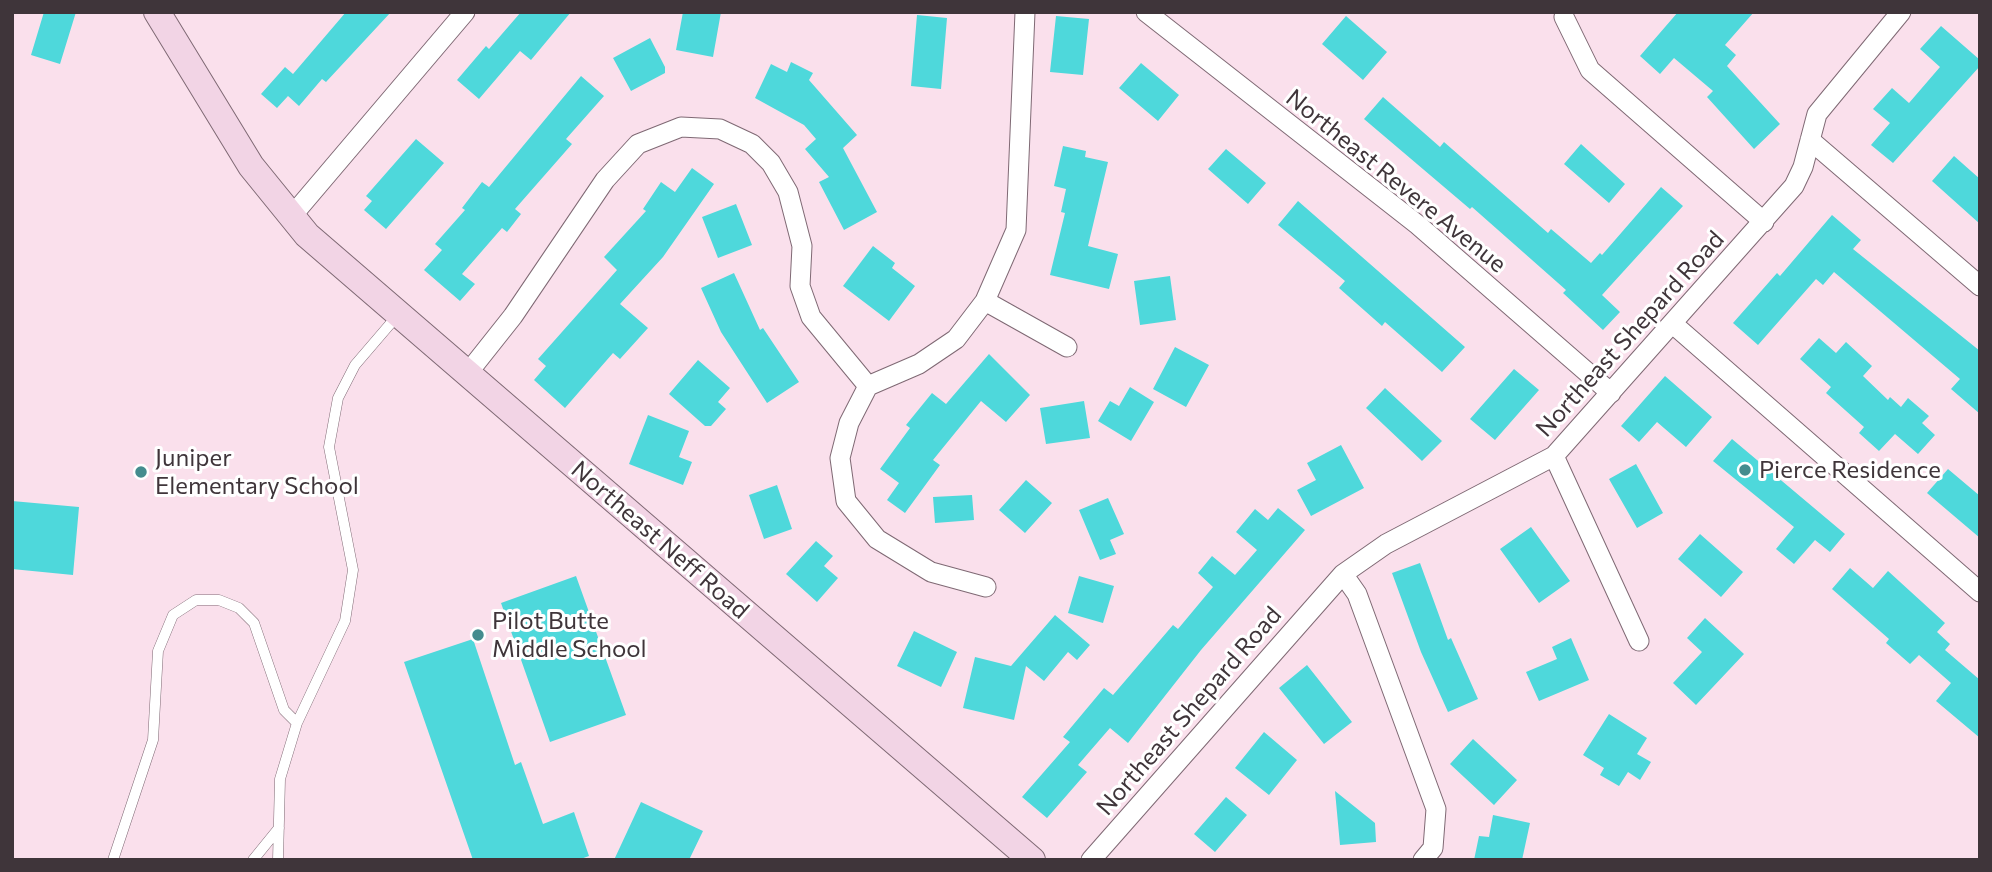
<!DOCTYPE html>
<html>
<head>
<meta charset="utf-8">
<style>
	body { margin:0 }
	#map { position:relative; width:1992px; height:872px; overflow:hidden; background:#fae0ec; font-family:Commissioner,sans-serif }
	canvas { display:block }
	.frame { position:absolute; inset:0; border:14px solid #3f353a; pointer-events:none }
</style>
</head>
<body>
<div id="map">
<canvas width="1992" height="872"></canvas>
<div class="frame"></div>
</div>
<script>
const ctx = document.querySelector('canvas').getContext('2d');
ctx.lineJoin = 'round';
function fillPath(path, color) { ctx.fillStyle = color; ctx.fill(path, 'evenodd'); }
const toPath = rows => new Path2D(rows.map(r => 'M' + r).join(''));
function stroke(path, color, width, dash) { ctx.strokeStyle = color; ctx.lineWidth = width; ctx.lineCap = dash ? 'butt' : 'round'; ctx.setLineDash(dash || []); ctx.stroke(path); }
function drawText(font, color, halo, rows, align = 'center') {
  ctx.font = font + ' Commissioner,sans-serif'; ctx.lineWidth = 6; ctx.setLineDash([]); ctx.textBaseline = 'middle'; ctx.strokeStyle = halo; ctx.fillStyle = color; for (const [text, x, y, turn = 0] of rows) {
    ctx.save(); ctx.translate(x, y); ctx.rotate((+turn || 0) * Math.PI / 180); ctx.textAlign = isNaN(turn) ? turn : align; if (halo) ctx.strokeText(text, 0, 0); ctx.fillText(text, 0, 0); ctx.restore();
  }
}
const building = toPath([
	[44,12,76,12,60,64,31,55],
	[346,12,391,12,326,82,322,79,299,106,288,96,277,108,261,94,285,67,293,74],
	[521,12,571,12,531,60,520,51,479,99,457,80,486,46,489,49],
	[683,12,721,12,713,57,676,50],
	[1678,12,1754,12,1725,45,1736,55,1727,66,1780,124,1754,149,1707,97,1713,91,1674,58,1660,74,1640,56],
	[917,15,947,18,941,89,911,86],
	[1056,16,1089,19,1083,75,1050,72],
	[1346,16,1387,52,1363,80,1322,44],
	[1941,26,1980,60,1980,66,1893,163,1871,145,1890,123,1873,109,1892,88,1909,103,1940,67,1920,49],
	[650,38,665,67,665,73,631,91,613,58],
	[791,62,813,73,809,80,857,135,843,148,877,212,844,230,819,182,829,177,805,149,816,139,804,125,755,98,771,64,787,72],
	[1141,63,1179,95,1158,121,1119,88],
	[581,76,604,96,566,139,572,144,515,209,521,214,507,232,502,228,462,274,475,284,460,301,424,270,442,250,435,244,465,210,462,208,482,182,489,187],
	[1383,97,1440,147,1444,142,1548,233,1551,229,1591,263,1600,253,1602,255,1661,187,1683,206,1602,295,1620,312,1603,330,1563,293,1566,290,1472,207,1470,209,1364,119],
	[416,139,444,163,386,229,364,210,372,201,366,196],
	[1581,144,1625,184,1609,203,1564,164],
	[1063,146,1086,151,1085,157,1108,162,1088,246,1118,254,1109,289,1050,275,1065,213,1061,212,1066,189,1054,186],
	[1226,149,1266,183,1248,204,1208,169],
	[1954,156,1980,179,1980,224,1932,181],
	[692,168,714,184,663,257,620,304,648,328,620,359,613,353,565,408,534,380,546,366,538,359,617,270,604,257,646,211,643,209,661,182,675,192],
	[1298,201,1465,347,1442,372,1385,322,1382,326,1339,288,1345,281,1278,225],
	[736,204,752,245,718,258,702,217],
	[1832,215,1861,240,1853,249,1980,351,1980,414,1951,389,1960,379,1834,272,1823,285,1816,279,1758,345,1733,323,1777,273,1780,276],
	[873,246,895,263,892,268,915,286,889,321,843,286],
	[734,273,760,330,763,328,799,382,767,403,721,332,701,288],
	[1170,276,1176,320,1140,325,1134,281],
	[1819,338,1836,353,1846,342,1872,366,1863,376,1888,400,1890,397,1901,407,1908,398,1929,416,1922,423,1935,435,1918,454,1895,434,1879,451,1859,433,1864,427,1826,393,1831,387,1800,359],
	[1175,347,1209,365,1186,407,1153,389],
	[989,354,1030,395,1006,422,981,401,933,460,940,465,905,513,887,500,899,483,880,469,910,428,906,425,932,393,946,404],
	[698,360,730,388,718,402,726,409,711,426,705,426,669,394],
	[1514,369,1539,390,1495,440,1470,419],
	[1665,376,1712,417,1686,447,1657,422,1639,442,1621,426],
	[1130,387,1154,402,1131,441,1098,421,1110,401,1119,406],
	[1385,388,1442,441,1422,461,1366,408],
	[1084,401,1090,438,1046,444,1040,408],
	[648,415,689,431,679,457,692,462,683,485,629,464],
	[1732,439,1845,534,1830,552,1815,540,1794,564,1776,549,1794,527,1713,461],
	[1341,445,1364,488,1311,516,1297,490,1316,480,1307,463],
	[1636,464,1663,513,1637,528,1609,479],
	[1948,469,1980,496,1980,538,1927,493],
	[1026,480,1052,503,1025,533,999,510],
	[777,485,792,529,764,539,749,495],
	[972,495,974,520,935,523,933,497],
	[1108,498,1124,534,1110,540,1116,554,1100,560,1079,510],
	[12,501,79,507,73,575,12,569],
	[1278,508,1305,530,1201,650,1128,743,1110,728,1078,765,1087,772,1047,818,1022,797,1070,742,1063,737,1104,688,1113,695,1173,625,1178,629,1213,587,1198,573,1212,556,1235,575,1257,550,1236,532,1255,509,1268,520],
	[1531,527,1570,581,1539,603,1500,549],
	[1700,534,1743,572,1721,597,1678,559],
	[816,541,833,556,824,566,838,578,817,602,786,574],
	[1420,563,1448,640,1451,638,1478,699,1448,712,1421,652,1392,573],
	[1850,568,1873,588,1888,571,1945,623,1937,632,1950,644,1945,650,1980,680,1980,738,1936,701,1951,683,1919,655,1910,664,1886,643,1889,639,1832,589],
	[576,576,626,715,550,742,501,603],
	[1079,576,1114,586,1103,623,1068,613],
	[1055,615,1090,645,1077,660,1068,652,1044,681,1026,666,1014,720,963,708,975,657,1011,666],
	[1705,618,1744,654,1696,705,1673,683,1702,652,1687,638],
	[914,631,957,652,941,687,897,666],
	[1571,638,1589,680,1539,701,1526,672,1557,659,1552,647],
	[473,639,515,765,521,762,543,824,574,812,589,856,578,860,473,860,404,662],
	[1307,665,1352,722,1324,744,1279,688],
	[1609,714,1647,738,1637,754,1651,762,1640,780,1628,772,1619,786,1600,775,1604,768,1583,755],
	[1264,732,1297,760,1269,795,1235,768],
	[1473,739,1517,780,1494,805,1450,764],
	[1335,791,1375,823,1376,842,1340,845],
	[1226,797,1247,815,1215,852,1194,834],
	[641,802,703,831,689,860,614,860],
	[1493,815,1530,823,1522,860,1474,860,1479,836,1489,837]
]);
const lane = toPath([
	[113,860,153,740,158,651,173,615,196,600,219,600,239,608,254,623,284,710,297,723],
	[253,860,279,828],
	[278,860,280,779,297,723,345,621,353,570,329,447,338,398,355,365,397,316]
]);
const street = toPath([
	[1146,12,1418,225,1611,393],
	[1564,17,1590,70,1764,222],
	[1810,140,1980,286],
	[291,217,465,12],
	[985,301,1067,347],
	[1673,324,1980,592],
	[467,374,513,316,605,180,638,144,681,127,720,129,752,144,771,163,788,192,802,246,800,286,811,317,868,386],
	[1554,456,1639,641],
	[1343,574,1357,594,1436,809,1433,848,1423,860],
	[986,587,931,572,877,539,846,501,840,458,849,423,868,386,919,364,956,339,985,301,1016,230,1025,12],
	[1091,860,1343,574,1386,544,1554,456,1794,186,1803,167,1817,114,1901,12]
]);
const secondary = toPath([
	[157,12,251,166,307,235,1032,860]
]);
const markers = [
	[1745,470,7,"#448c8e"],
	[141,472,7,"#448c8e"],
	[478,635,7,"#448c8e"]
];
const streetNames = [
	["Northeast Revere Avenue",1396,181,39],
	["Northeast Shepard Road",1630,334,-48],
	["Northeast Neff Road",660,540,41],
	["Northeast Shepard Road",1189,711,-49]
];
const poiNames = [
	["Juniper",155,458],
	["Elementary School",155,486],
	["Pierce Residence",1759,470],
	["Pilot Butte",492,621],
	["Middle School",492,649]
];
fillPath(building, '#4ed8db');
stroke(lane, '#7f6974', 11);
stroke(street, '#7f6974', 21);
stroke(secondary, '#7f6974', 28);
stroke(lane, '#fff', 10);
stroke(street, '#fff', 19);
stroke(secondary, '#f2d4e5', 26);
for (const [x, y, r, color] of markers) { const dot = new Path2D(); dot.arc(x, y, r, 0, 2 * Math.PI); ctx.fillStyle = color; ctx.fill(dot); stroke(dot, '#fff', 2.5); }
drawText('24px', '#3f353a', '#fff', streetNames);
drawText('24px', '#3f353a', '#fff', poiNames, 'left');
</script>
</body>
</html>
